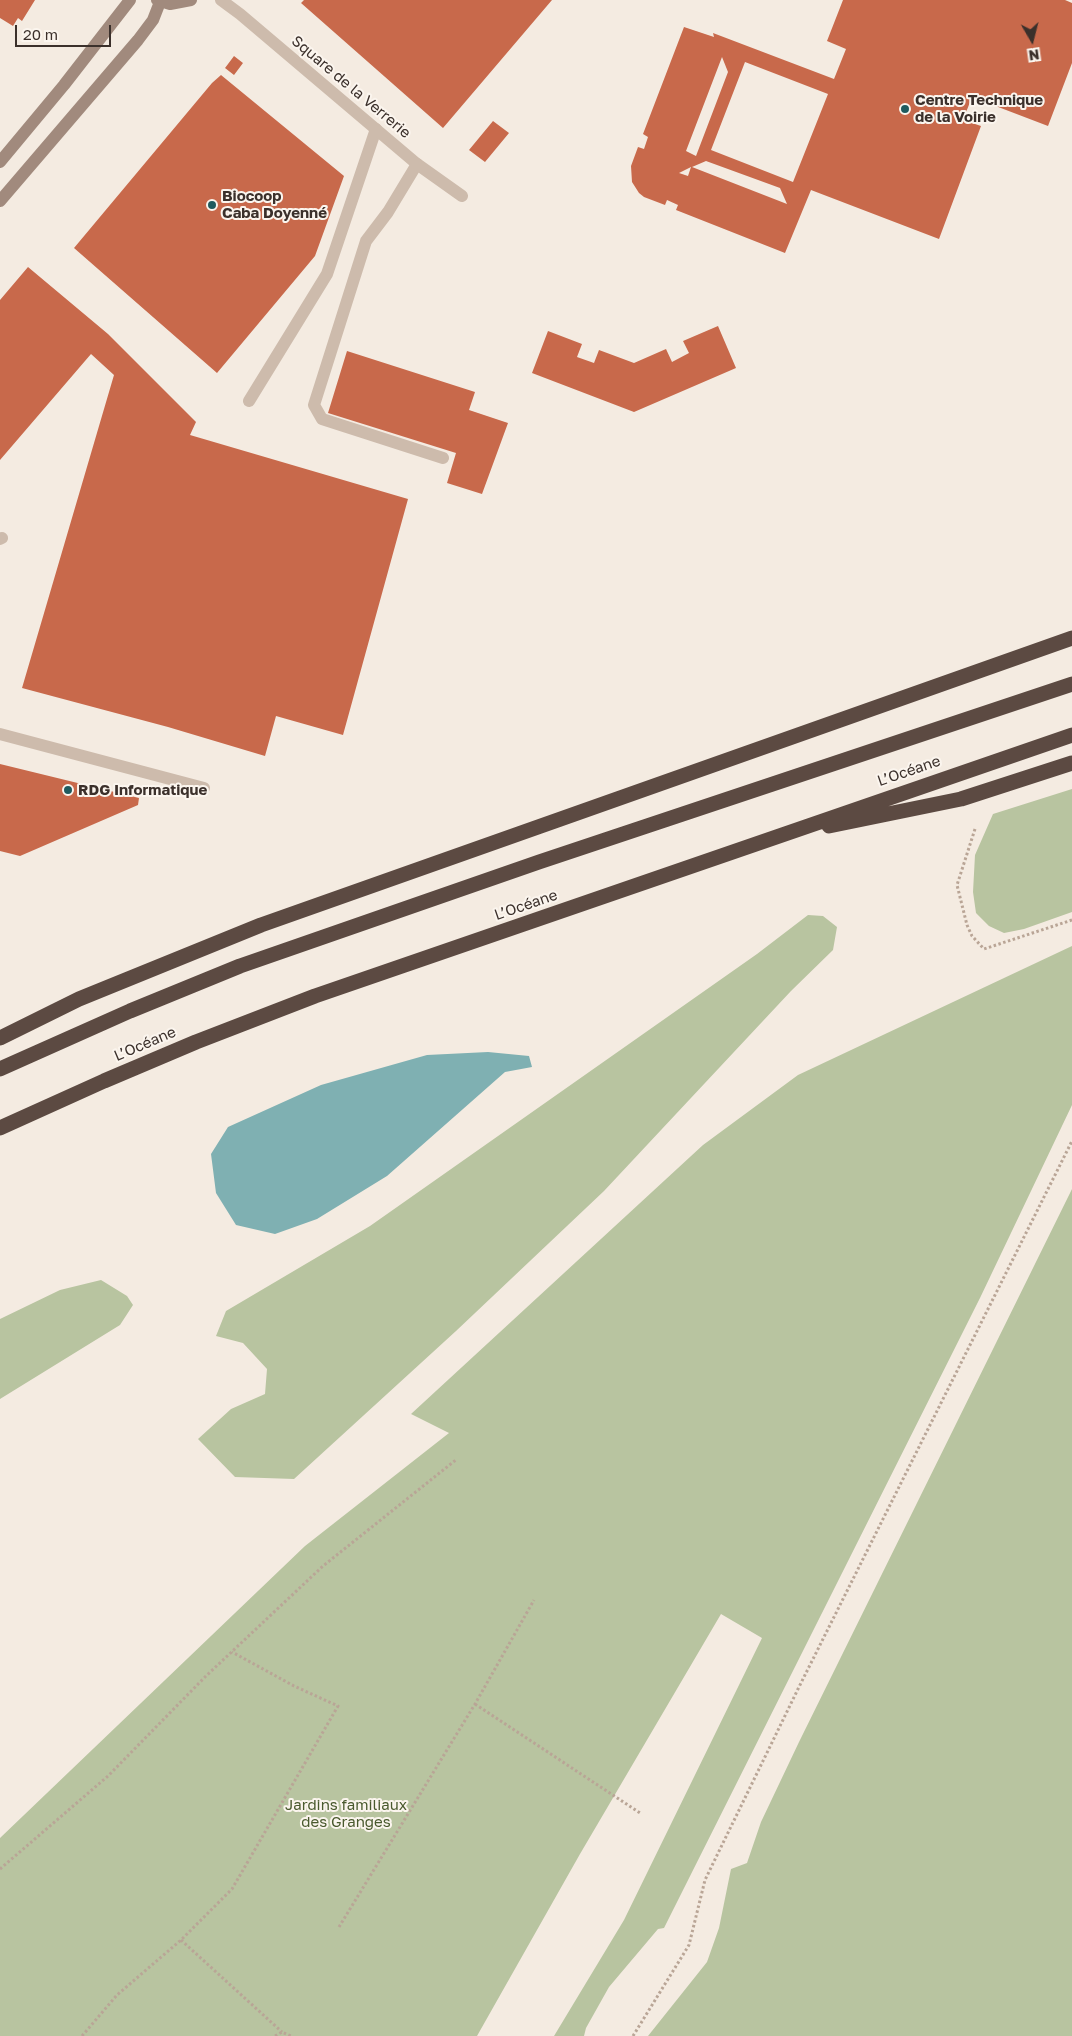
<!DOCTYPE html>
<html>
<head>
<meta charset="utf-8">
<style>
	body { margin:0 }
	#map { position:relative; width:1072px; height:2036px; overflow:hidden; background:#f4ebe1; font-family:"Golos Text",sans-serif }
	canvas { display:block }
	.north { position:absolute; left:1007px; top:15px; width:50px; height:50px; -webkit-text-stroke:4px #fbf5ee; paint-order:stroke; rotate:172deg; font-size:14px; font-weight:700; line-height:20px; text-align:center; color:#3b302b }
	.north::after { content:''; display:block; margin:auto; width:18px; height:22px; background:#3b302b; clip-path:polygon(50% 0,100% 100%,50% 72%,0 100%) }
	.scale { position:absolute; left:15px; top:25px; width:96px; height:22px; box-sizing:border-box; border:2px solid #3b302b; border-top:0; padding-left:6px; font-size:15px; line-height:18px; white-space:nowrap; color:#3b302b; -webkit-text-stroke:4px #fbf5ee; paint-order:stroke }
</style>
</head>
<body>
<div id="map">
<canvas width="1072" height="2036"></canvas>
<div class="north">N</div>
<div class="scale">20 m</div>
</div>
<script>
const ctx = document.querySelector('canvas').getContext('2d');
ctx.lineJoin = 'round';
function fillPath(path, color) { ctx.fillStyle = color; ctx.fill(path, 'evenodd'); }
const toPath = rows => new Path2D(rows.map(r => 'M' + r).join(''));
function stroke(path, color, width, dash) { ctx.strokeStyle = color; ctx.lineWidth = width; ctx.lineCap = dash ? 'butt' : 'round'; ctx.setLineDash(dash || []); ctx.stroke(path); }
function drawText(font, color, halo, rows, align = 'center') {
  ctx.font = font + ' "Golos Text",sans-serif'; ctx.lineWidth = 4; ctx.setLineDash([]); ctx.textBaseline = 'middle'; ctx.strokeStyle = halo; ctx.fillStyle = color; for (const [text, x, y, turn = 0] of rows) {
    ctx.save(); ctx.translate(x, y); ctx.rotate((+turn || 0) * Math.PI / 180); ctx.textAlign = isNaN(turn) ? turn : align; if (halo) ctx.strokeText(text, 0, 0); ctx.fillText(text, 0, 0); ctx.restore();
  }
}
const green = toPath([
	[1072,789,1072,912,1024,929,1004,933,989,926,976,913,973,892,975,855,993,814],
	[808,915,823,916,837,927,833,950,791,991,604,1191,456,1331,294,1479,235,1477,198,1439,231,1409,265,1394,267,1369,243,1343,216,1336,226,1311,370,1226,757,954],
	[1072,946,1072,1105,980,1298,664,1928,658,1929,609,1987,586,2028,584,2036,554,2036,624,1920,762,1638,721,1614,580,1854,477,2036,0,2036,0,1838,305,1546,449,1433,411,1414,703,1145,798,1075],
	[1072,1189,1072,2036,648,2036,707,1962,719,1928,731,1869,747,1863,761,1822,799,1742],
	[101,1280,127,1296,133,1305,120,1325,0,1399,0,1319,60,1290]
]);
const water = toPath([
	[488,1052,529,1056,532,1067,505,1072,387,1176,317,1219,275,1234,236,1225,216,1193,211,1154,228,1127,321,1085,427,1055]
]);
const building = toPath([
	[0,0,35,0,22,21,18,18,13,26,0,18],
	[304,0,552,0,443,128,301,3],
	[843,0,1065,0,1072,3,1072,63,1048,126,972,97,963,120,981,126,939,239,811,190,785,253,676,210,678,205,667,200,665,205,644,197,639,193,632,182,631,166,638,147,644,149,648,137,643,134,684,27,714,37,713,33,834,79,846,49,827,41],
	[722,57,728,72,696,156,686,151],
	[745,62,828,94,793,182,711,150],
	[706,161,780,188,787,204,692,167],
	[691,167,688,176,679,173],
	[234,56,243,63,234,75,225,68],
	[221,75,344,176,315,256,217,373,74,248,212,83],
	[493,121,509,133,485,162,469,150],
	[28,267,108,334,196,422,190,435,408,499,343,735,276,716,265,756,168,727,22,688,114,375,91,354,0,460,0,300],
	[718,326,736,368,634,412,532,373,548,331,582,344,577,357,594,363,599,350,634,363,666,349,672,362,689,353,683,341],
	[347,351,475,392,469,410,508,423,482,494,447,483,456,453,328,413],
	[0,764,139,798,138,805,20,856,0,851]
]);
const path = toPath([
	[975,829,957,885,967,925,972,936,984,949,1072,920],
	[475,1704,640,1813],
	[0,1869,108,1776,206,1676,323,1566,457,1459],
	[339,1927,475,1704,534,1600],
	[181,1940,282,2032],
	[82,2036,117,1995,181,1940,232,1889,338,1706,294,1686,232,1652],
	[275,2036,282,2032,291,2036],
	[633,2036,689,1945,705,1880,798,1689,1072,1141]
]);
const lane = toPath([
	[417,164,388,212,366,241,314,405,322,419,443,458],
	[249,401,327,274,376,129],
	[0,539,2,538],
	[0,734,204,788]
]);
const street = toPath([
	[221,0,240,14,417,164,462,196]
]);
const secondary = toPath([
	[157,0,170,4,191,0],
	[0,162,64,85,130,0],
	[0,201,138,40,153,20,160,2]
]);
const highway = toPath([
	[829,826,961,799,1072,763],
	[0,1038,79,999,261,925,1072,638],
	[0,1069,130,1011,240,966,539,862,1072,684],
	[0,1128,104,1081,196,1042,315,996,1072,735]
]);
const markers = [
	[905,109,5,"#1f5a5e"],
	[212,205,5,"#1f5a5e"],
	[68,790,5,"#1f5a5e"]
];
const streetNames = [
	["Square de la Verrerie",351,87,40],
	["L’Océane",909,771,-19],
	["L’Océane",526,905,-19],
	["L’Océane",145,1044,-23]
];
const poiNames = [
	["Centre Technique",915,100],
	["de la Voirie",915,117],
	["Biocoop",222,196],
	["Caba Doyenné",222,213],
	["RDG Informatique",78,790]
];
const parkNames = [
	["Jardins familiaux",346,1805],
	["des Granges",346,1822]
];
fillPath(green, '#b8c4a0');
fillPath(water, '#7fb0b2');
fillPath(building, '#c8694b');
stroke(path, '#b9a596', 3, [2.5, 2.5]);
stroke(lane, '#cdbbac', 12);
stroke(street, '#cdbbac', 12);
stroke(secondary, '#a18a7d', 12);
stroke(highway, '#5c4a42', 15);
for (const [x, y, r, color] of markers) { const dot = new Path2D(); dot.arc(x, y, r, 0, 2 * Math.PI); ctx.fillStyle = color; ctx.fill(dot); stroke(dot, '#fbf5ee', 2); }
drawText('15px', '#3b302b', '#fbf5ee', streetNames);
drawText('bold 15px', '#3b302b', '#fbf5ee', poiNames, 'left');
drawText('15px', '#4a5a2e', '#fbf5ee', parkNames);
</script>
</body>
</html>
